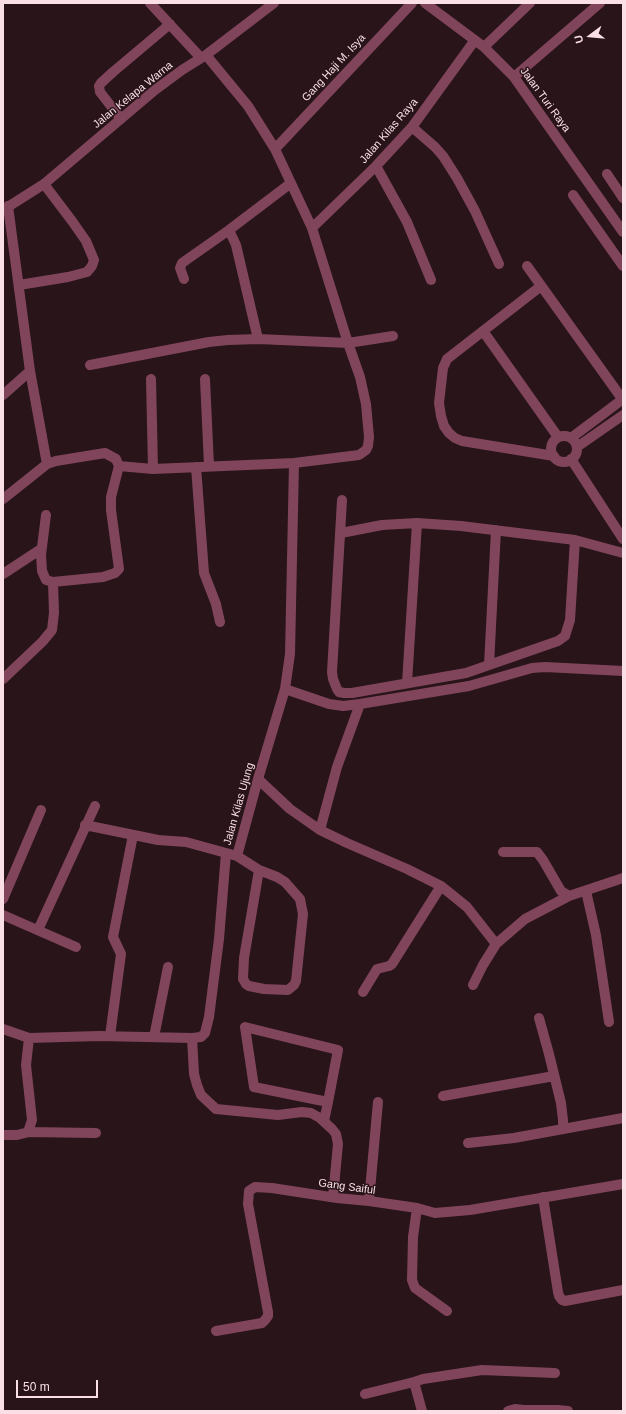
<!DOCTYPE html>
<html>
<head>
<meta charset="utf-8">
<style>
	body { margin:0 }
	#map { position:relative; width:626px; height:1414px; overflow:hidden; background:#281419; font-family:Helvetica,sans-serif }
	canvas { display:block }
	.frame { position:absolute; inset:0; border:4px solid #fbdfe7; pointer-events:none }
	.north { position:absolute; left:570px; top:16px; width:40px; height:40px; -webkit-text-stroke:3px #281419; paint-order:stroke; rotate:254deg; font-size:11px; font-weight:700; line-height:16px; text-align:center; color:#fbdfe7 }
	.north::after { content:''; display:block; margin:auto; width:14px; height:18px; background:#fbdfe7; clip-path:polygon(50% 0,100% 100%,50% 72%,0 100%) }
	.scale { position:absolute; left:16px; top:1380px; width:82px; height:18px; box-sizing:border-box; border:2px solid #fbdfe7; border-top:0; padding-left:5px; font-size:12px; line-height:14px; white-space:nowrap; color:#fbdfe7; -webkit-text-stroke:3px #281419; paint-order:stroke }
</style>
</head>
<body>
<div id="map">
<canvas width="626" height="1414"></canvas>
<div class="frame"></div>
<div class="north">U</div>
<div class="scale">50 m</div>
</div>
<script>
const ctx = document.querySelector('canvas').getContext('2d');
ctx.lineJoin = 'round';
const toPath = rows => new Path2D(rows.map(r => 'M' + r).join(''));
function stroke(path, color, width, dash) { ctx.strokeStyle = color; ctx.lineWidth = width; ctx.lineCap = dash ? 'butt' : 'round'; ctx.setLineDash(dash || []); ctx.stroke(path); }
function drawText(font, color, halo, rows, align = 'center') {
  ctx.font = font + ' Helvetica,sans-serif'; ctx.lineWidth = 3; ctx.setLineDash([]); ctx.textBaseline = 'middle'; ctx.strokeStyle = halo; ctx.fillStyle = color; for (const [text, x, y, turn = 0] of rows) {
    ctx.save(); ctx.translate(x, y); ctx.rotate((+turn || 0) * Math.PI / 180); ctx.textAlign = isNaN(turn) ? turn : align; if (halo) ctx.strokeText(text, 0, 0); ctx.fillText(text, 0, 0); ctx.restore();
  }
}
const minor = toPath([
	[150,3,201,58],
	[425,3,484,47,514,77,623,232],
	[484,47,530,3],
	[514,77,600,3],
	[121,119,100,92,99,86,101,83,113,72,170,24],
	[412,127,435,147,443,156,457,178,475,211,499,264],
	[275,149,412,3],
	[376,166,407,222,431,280],
	[607,174,623,198],
	[573,195,623,266],
	[3,210,44,184,155,90,182,70,206,55,274,3],
	[312,228,376,166,412,127,475,40],
	[229,230,236,245,258,339],
	[527,266,623,400],
	[184,279,180,268,182,263,229,230,291,183],
	[19,285,68,277,87,272,92,266,94,260,86,241,72,221,44,184],
	[541,286,447,359,443,368,439,403,441,416,444,426,449,433,455,438,462,441,554,456],
	[483,331,558,437],
	[90,365,209,342,228,340,258,339,348,343,393,336],
	[151,379,153,469],
	[205,379,209,466],
	[3,395,30,371],
	'551 449a13 13 0 1 1 26 0a13 13 0 1 1-26 0Z',
	[571,438,623,399],
	[577,447,623,415],
	[571,459,623,539],
	[119,466,153,469,294,463,359,455,366,450,368,446,369,437,366,404,360,377,348,343,312,228,275,149,248,106,206,55],
	[196,467,204,573,216,604,220,622],
	[3,499,47,464,30,371,8,206],
	[342,500,332,672,333,679,337,689,339,692,344,693,352,693,466,673,489,665,496,530],
	[46,515,41,555,42,571,46,580,53,582,103,577,115,573,119,569,111,510,111,497,119,466,116,459,105,453,56,461,47,464],
	[341,533,382,525,417,523,461,526,575,540,623,553],
	[3,574,41,549],
	[489,665,558,641,565,636,570,620,575,540],
	[3,679,43,641,52,630,54,613,53,582],
	[407,683,417,523],
	[285,689,329,704,343,706,360,704,469,686,532,668,545,667,623,671],
	[258,779,290,809,320,830,347,843,407,869,441,886,467,907,496,944],
	[85,825,158,840,186,842,237,856,259,870,277,877,285,882,300,899,303,914,296,981,294,985,288,990,264,989,249,986,246,984,243,979,244,958,259,870],
	[320,830,337,767,360,704],
	[503,852,537,852,543,860,561,891,569,896],
	[237,856,258,779,285,689,290,654,294,463],
	[586,891,596,935,609,1022],
	[3,899,41,810],
	[3,915,76,947],
	[38,930,95,806],
	[473,985,483,965,496,944,525,919,569,896,623,878],
	[363,992,377,969,389,966,392,964,441,886],
	[539,1018,549,1054,561,1103,563,1120,563,1128],
	[3,1029,29,1038,99,1036,192,1038,201,1037,205,1033,209,1017,219,939,226,853],
	[110,1036,121,954,113,937,133,835],
	[154,1037,168,967],
	[192,1038,194,1074,197,1085,201,1095,216,1109,278,1115,302,1112,311,1113,320,1118,332,1129,336,1134,338,1144,333,1197],
	[443,1096,554,1076],
	[324,1121,328,1102,338,1050,245,1027,254,1087,328,1102],
	[28,1132,96,1133],
	[3,1135,17,1135,25,1133,28,1132,32,1120,26,1065,29,1038],
	[468,1143,514,1138,623,1118],
	[543,1197,558,1292,559,1296,562,1300,565,1301,623,1290],
	[369,1201,378,1102],
	[417,1208,413,1237,412,1280,415,1288,447,1311],
	[216,1331,262,1323,265,1320,268,1316,268,1312,248,1204,249,1191,255,1187,272,1188,337,1198,369,1201,417,1208,435,1213,470,1210,623,1184],
	[414,1382,423,1379,482,1370,555,1373],
	[365,1394,414,1382,422,1411],
	[508,1411,515,1409,524,1410,558,1410,568,1411]
]);
const streetNames = [
	["Gang Haji M. Isya",334,68,-47],
	["Jalan Kelapa Warna",133,95,-39],
	["Jalan Turi Raya",545,100,54],
	["Jalan Kilas Raya",389,131,-49],
	["Jalan Kilas Ujung",239,804,-74],
	["Gang Saiful",347,1187,8]
];
stroke(minor, '#81455b', 10);
drawText('11px', '#fbdfe7', '#281419', streetNames);
</script>
</body>
</html>
